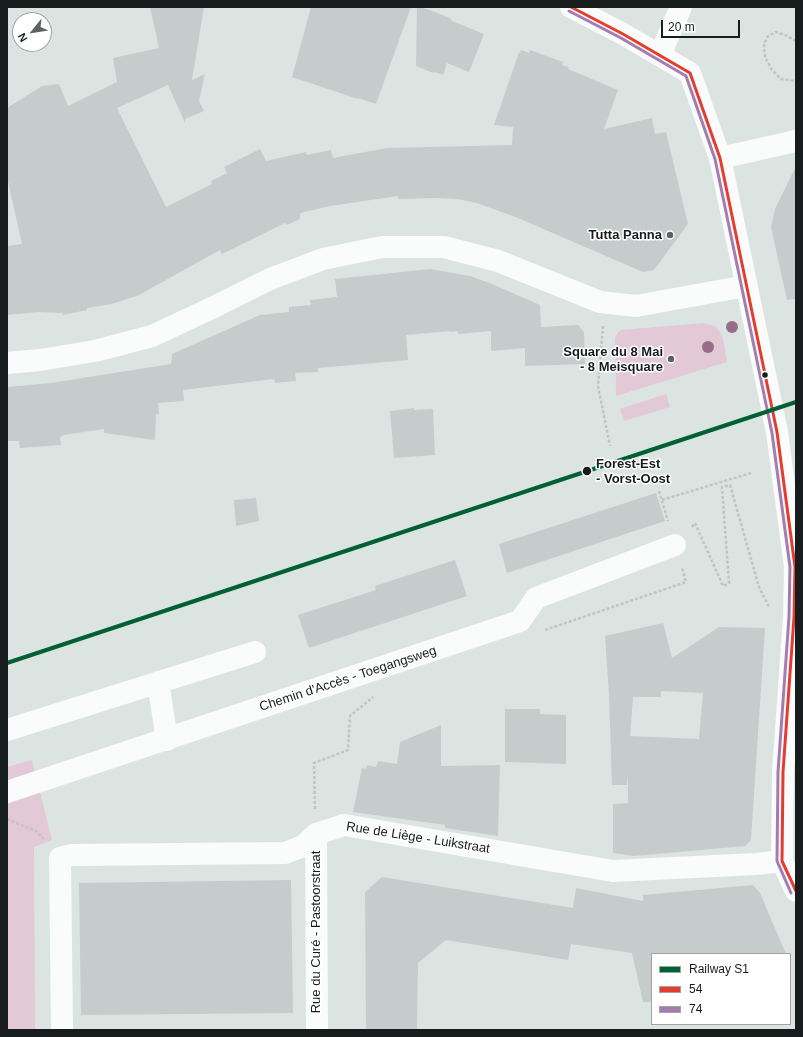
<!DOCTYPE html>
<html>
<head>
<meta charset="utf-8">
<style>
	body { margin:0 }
	#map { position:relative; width:803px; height:1037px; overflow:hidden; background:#dce4e2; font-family:Arial,sans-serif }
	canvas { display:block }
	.frame { position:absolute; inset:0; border:8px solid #171c1c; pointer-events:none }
	.legend { position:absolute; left:651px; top:953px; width:140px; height:72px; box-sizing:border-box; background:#fff; border:1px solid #a2a4a4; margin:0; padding:5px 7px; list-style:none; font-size:12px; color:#171c1c }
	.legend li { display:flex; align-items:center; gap:8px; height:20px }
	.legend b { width:20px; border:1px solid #a2a4a4 }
	.north { position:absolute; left:12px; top:12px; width:40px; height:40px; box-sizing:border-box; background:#fff; border:1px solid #a2a4a4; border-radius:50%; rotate:240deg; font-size:11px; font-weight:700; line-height:16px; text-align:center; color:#171c1c }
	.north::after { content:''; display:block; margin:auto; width:14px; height:18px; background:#5c6261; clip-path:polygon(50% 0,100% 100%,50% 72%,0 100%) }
	.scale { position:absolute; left:661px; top:20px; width:79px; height:18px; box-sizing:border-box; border:2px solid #171c1c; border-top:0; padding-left:5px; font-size:12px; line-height:14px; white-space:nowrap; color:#171c1c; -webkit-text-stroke:3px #fff; paint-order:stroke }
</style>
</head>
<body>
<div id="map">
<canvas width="803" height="1037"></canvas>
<div class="frame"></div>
<ul class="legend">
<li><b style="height:5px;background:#005f33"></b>Railway S1</li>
<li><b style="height:5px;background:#e43c2e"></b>54</li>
<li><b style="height:5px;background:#a67cb0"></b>74</li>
</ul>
<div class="north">N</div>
<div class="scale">20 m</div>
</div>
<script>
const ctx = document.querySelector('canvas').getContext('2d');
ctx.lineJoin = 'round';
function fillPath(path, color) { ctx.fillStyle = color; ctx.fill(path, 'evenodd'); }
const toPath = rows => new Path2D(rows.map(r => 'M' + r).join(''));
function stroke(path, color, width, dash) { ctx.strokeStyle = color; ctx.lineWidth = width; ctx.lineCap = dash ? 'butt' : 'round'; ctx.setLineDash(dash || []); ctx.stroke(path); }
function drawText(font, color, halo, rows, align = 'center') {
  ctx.font = font + ' Arial,sans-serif'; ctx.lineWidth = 3; ctx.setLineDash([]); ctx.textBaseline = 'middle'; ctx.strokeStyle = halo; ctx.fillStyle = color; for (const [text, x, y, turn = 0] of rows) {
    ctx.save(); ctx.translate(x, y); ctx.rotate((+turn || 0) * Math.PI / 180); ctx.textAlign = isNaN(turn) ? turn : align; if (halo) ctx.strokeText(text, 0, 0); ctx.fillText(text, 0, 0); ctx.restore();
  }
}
const green = toPath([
	[703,323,715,326,720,332,723,339,727,362,616,396,615,338,618,332,621,330],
	[666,394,670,407,624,421,620,409],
	[32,760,52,840,34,847,35,1030,7,1030,7,767]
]);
const building = toPath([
	[150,7,204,7,192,80,205,74,199,101,204,111,185,119,185,123,168,85,117,108,166,207,212,184,211,181,227,173,224,167,260,149,266,161,306,152,307,155,331,150,333,158,387,148,512,145,513,127,494,125,519,52,520,53,521,50,529,53,530,50,563,62,562,65,569,67,568,69,618,90,604,129,652,118,655,134,666,132,688,224,654,270,643,272,518,218,477,203,457,199,436,198,398,199,398,196,330,206,300,213,300,219,287,225,285,223,222,254,220,250,139,295,112,304,87,308,87,310,63,315,63,313,39,312,7,315,7,246,22,244,7,177,7,108,42,86,59,84,68,106,117,82,113,58,159,48],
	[311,7,411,7,376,104,358,98,358,99,292,77],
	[417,7,421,7,435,12,450,18,452,21,484,34,469,72,447,63,443,75,434,72,433,73,416,66],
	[796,166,796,299,787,300,771,227,775,209],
	[430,269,470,276,492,284,540,305,541,327,578,325,584,332,585,364,525,366,525,348,491,351,491,331,458,334,458,331,450,332,450,331,406,335,408,360,318,368,318,372,295,373,296,381,275,383,274,379,183,390,184,401,158,403,159,414,156,414,155,440,104,433,104,429,63,435,63,436,60,437,61,445,20,448,19,441,7,441,7,387,51,383,171,364,172,354,260,315,289,312,289,307,311,305,310,300,337,297,335,279],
	[414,408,414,410,433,409,435,455,394,458,390,411],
	[656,493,665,521,507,573,499,544],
	[256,498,259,521,236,526,234,500],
	[455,560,467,596,309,648,298,615,376,590,375,586],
	[663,623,672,658,719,627,765,628,751,840,745,846,634,856,613,853,613,804,628,803,628,775,627,785,612,785,609,694,605,636],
	[661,691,703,693,699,739,630,736,633,697,661,697],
	[505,709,540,709,540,714,566,715,566,764,505,762],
	[441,725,441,766,500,765,498,836,445,828,445,825,353,812,362,768,366,769,367,765,376,767,378,761,397,764,400,742],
	[382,877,573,908,576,888,643,901,643,895,753,885,760,893,786,954,652,954,652,1002,643,1002,632,953,571,944,568,960,446,940,418,963,417,1030,366,1030,365,892],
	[291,880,293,1013,81,1015,79,883]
]);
const path = toPath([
	[796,41,785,35,776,32,768,36,764,44,765,57,772,70,781,79,796,81],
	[603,326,598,386,610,446],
	[659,491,668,521],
	[662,500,751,473],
	[692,527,695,523,723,586,729,583,722,487,730,485,759,587,769,607],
	[545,630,686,582,682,568],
	[315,809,314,763,348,750,350,716,373,697],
	[7,819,36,831,44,839]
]);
const minor = toPath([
	[571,7,623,34,690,73,720,158,777,432,795,567,794,617,783,772,782,861,796,891],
	[660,55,681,7],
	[720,158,796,141],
	[7,363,40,360,95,351,152,336,214,307,270,279,323,259,382,247,444,247,498,261,600,302,636,306,746,286],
	[158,682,167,740],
	[7,730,255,652],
	[7,792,520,621,536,598,675,545],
	[316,834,317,1030],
	[62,1030,60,858,72,855,285,853,303,846,316,834,344,825,613,871,756,864,782,861]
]);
const bus1 = toPath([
	[571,7,623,34,690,73,720,158,777,432,795,567,794,617,783,772,782,861,796,891]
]);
const bus2 = toPath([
	[569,11,621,38,686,76,715,159,772,433,790,567,789,617,778,772,777,861,791,893]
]);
const rail1 = toPath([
	[7,663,796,402]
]);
const trees = [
	[732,327],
	[708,347]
];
const markers = [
	[670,235,4,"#5c6261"],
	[671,359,4,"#5c6261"],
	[765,375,3.5,"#171c1c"],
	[587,471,5,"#171c1c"]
];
const poiNames = [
	["Tutta Panna",662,235],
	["Square du 8 Mai",663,352],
	["- 8 Meisquare",663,367]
];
const stopNames = [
	["Forest-Est",596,464],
	["- Vorst-Oost",596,479]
];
const streetNames = [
	["Chemin d'Accès - Toegangsweg",348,679,-18],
	["Rue de Liège - Luikstraat",418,838,9],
	["Rue du Curé - Pastoorstraat",316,932,-90]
];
fillPath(green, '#e3c8d6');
fillPath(building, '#c6cccb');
stroke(path, '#c1c4c3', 2.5, [3, 2]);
stroke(minor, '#fafbfb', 22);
stroke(bus1, '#e43c2e', 3);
stroke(bus2, '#a67cb0', 3);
stroke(rail1, '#005f33', 4);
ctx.fillStyle = '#976d89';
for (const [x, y] of trees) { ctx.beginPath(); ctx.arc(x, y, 6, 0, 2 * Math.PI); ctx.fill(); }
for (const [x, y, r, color] of markers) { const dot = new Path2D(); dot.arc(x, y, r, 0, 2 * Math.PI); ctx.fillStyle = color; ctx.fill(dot); stroke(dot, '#fff', 1.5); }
drawText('bold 13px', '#171c1c', '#fff', poiNames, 'right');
drawText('bold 13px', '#171c1c', '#fff', stopNames, 'left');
drawText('13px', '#171c1c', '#fff', streetNames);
</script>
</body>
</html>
